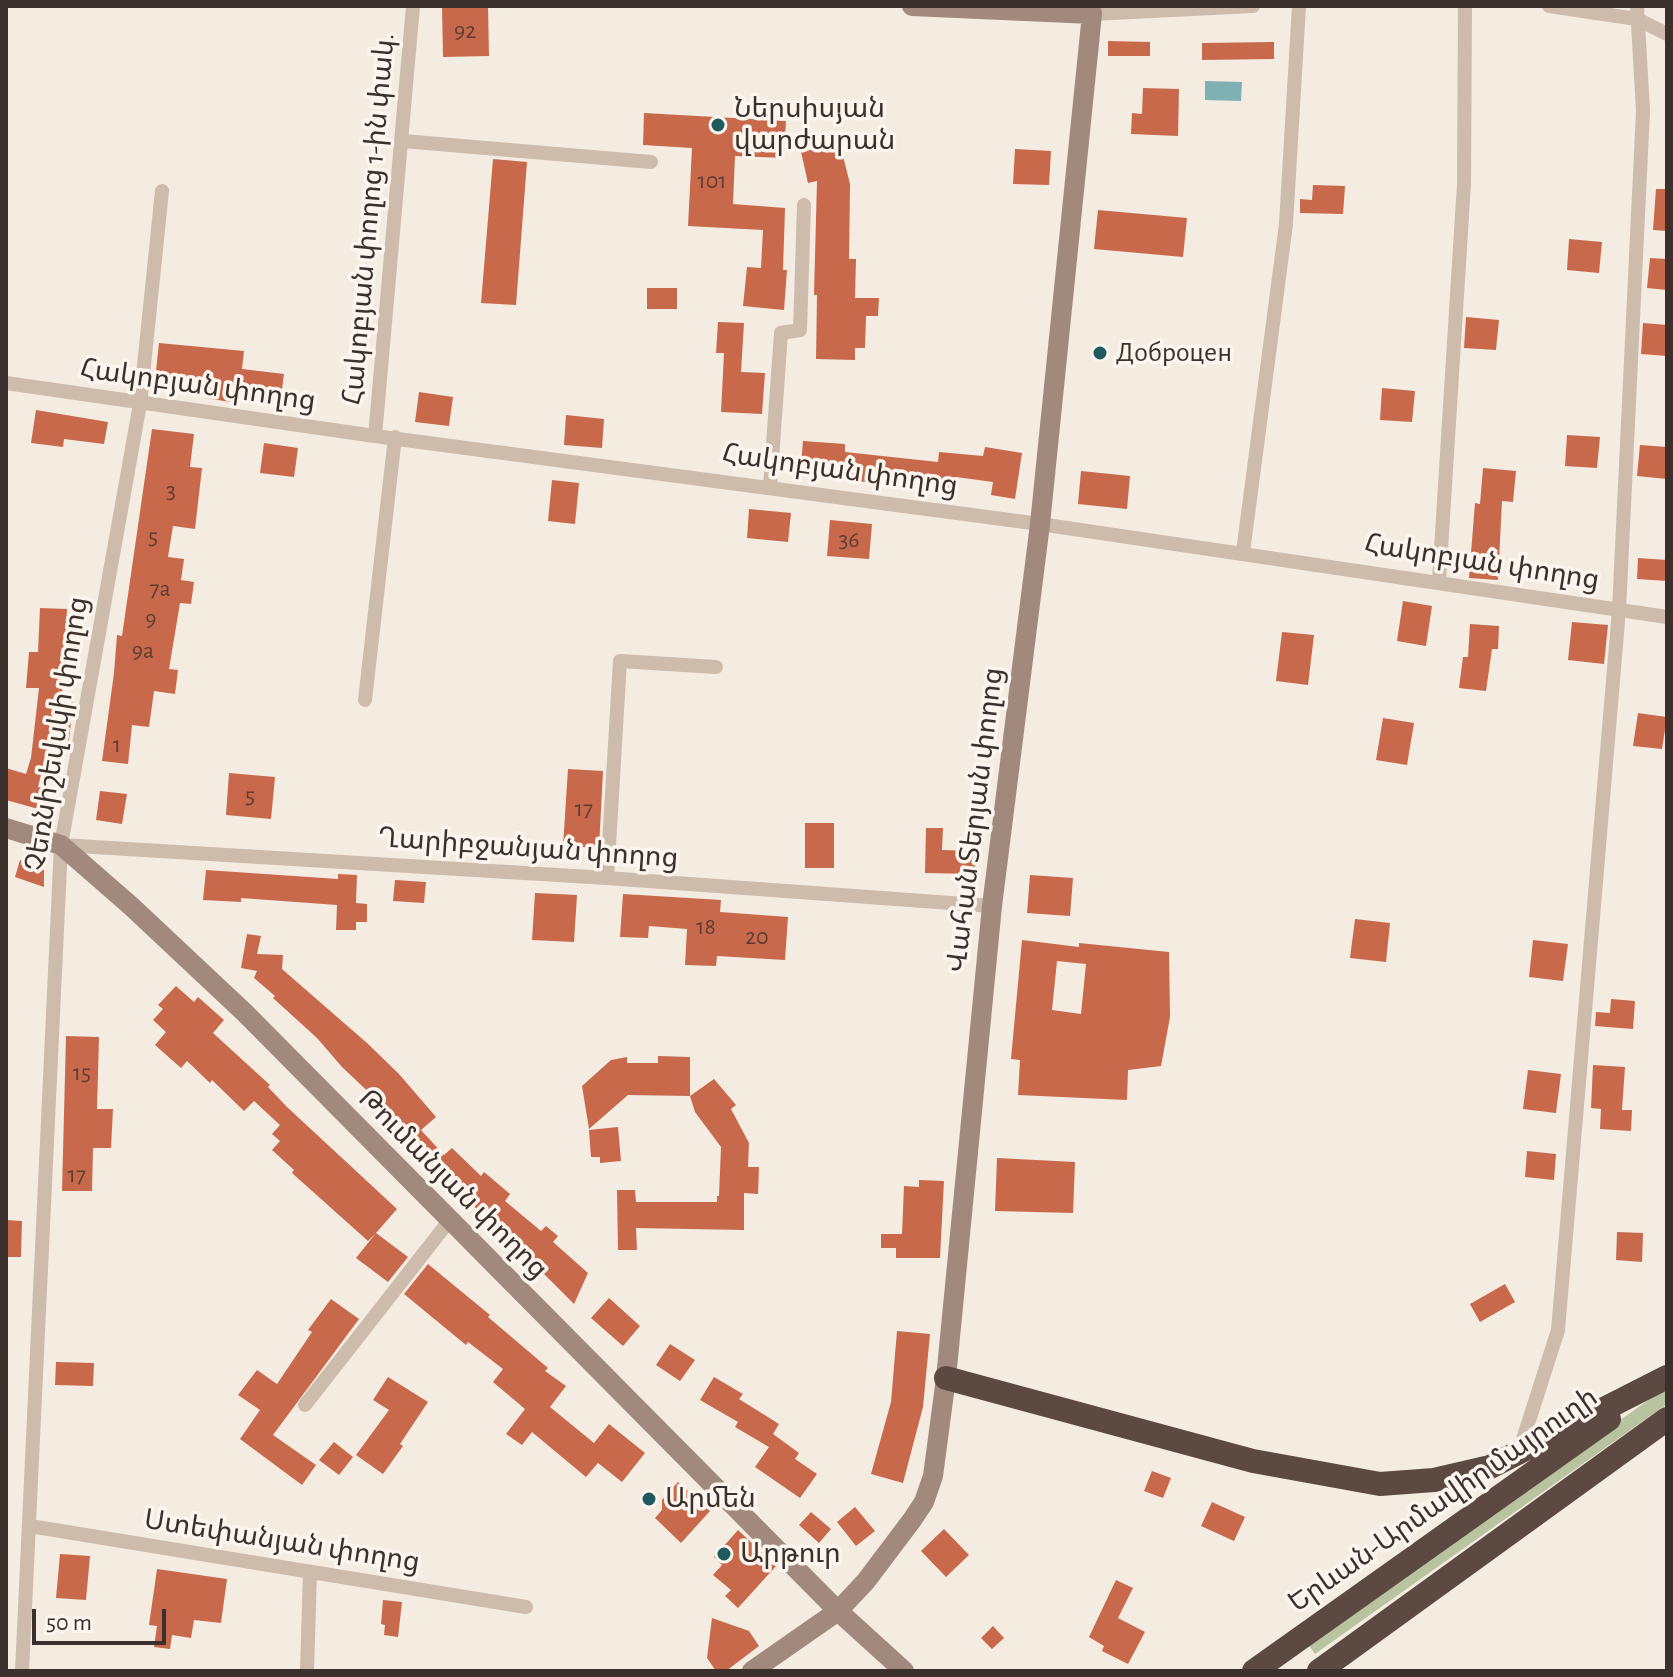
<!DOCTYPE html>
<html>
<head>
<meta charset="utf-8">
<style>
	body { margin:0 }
	#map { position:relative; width:1673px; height:1677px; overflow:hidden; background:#f4ebe1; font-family:"Alegreya Sans",sans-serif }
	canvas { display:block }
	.frame { position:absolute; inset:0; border:8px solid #3b302b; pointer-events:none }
	.scale { position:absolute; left:32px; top:1609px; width:134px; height:36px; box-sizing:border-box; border:4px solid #3b302b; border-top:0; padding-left:10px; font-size:24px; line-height:28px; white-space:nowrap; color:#3b302b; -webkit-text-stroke:6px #fbf5ee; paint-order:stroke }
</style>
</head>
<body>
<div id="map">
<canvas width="1673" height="1677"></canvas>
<div class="frame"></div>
<div class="scale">50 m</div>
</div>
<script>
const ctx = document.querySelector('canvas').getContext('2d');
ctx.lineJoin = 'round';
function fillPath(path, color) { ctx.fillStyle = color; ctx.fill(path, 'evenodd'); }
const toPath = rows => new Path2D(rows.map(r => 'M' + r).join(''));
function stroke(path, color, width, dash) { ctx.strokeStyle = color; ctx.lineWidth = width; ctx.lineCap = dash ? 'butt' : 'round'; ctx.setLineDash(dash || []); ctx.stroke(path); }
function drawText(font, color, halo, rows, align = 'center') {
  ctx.font = font + ' "Alegreya Sans","Noto Sans Armenian",sans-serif'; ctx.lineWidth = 7; ctx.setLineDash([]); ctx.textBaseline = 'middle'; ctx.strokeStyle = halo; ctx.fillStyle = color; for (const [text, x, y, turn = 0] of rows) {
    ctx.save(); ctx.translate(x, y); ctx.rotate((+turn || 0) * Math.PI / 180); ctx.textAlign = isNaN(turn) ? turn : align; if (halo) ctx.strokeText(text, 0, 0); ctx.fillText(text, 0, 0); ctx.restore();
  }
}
const green = toPath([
	[1667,1387,1667,1404,1315,1654,1306,1641]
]);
const water = toPath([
	[1205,81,1242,82,1241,101,1205,100]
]);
const building = toPath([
	[488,6,489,56,443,57,442,7],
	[1108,41,1150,42,1150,56,1108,56],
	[1274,42,1274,59,1202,60,1202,43],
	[1143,88,1179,89,1178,136,1131,134,1132,113,1142,114],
	[644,113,786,121,784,158,735,156,733,204,785,208,783,270,787,270,784,310,743,306,747,267,761,268,763,230,688,226,692,148,643,145],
	[838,136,850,184,849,259,856,259,855,298,879,298,878,316,866,316,865,348,855,348,855,360,816,359,817,295,814,295,817,181,808,183,801,152,815,149,813,141],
	[1015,149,1051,151,1049,185,1013,184],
	[493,159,527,162,516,305,481,303],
	[1313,185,1345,186,1343,214,1300,213,1300,199,1312,200],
	[1656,189,1667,189,1667,231,1653,230],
	[1098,210,1187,218,1183,257,1094,249],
	[1569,239,1602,242,1599,273,1567,270],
	[1650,258,1667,259,1667,290,1647,288],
	[647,288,677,288,677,309,647,309],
	[1466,317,1499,320,1496,350,1464,348],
	[718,322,744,323,741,372,765,373,762,414,721,412,724,353,716,353],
	[1643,323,1667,325,1667,356,1641,354],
	[159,343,244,351,242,369,284,374,280,404,238,398,237,403,205,398,206,395,154,390],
	[1382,388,1415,391,1412,422,1380,420],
	[419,392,453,397,449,426,415,422],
	[36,410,108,422,104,444,64,439,63,447,31,443],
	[566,415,604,419,602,448,564,445],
	[152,429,194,434,190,467,202,468,195,529,173,526,168,557,184,559,181,580,194,582,191,604,180,603,169,669,178,670,175,694,154,691,149,727,132,725,128,764,102,761,114,673,117,635,122,636],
	[1567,435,1600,437,1597,468,1565,466],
	[803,441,845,444,845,452,938,462,939,452,983,456,985,447,1022,453,1015,499,991,495,993,482,956,477,955,490,800,476],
	[264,443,298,448,294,477,260,473],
	[1640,445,1667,447,1667,479,1637,476],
	[1483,468,1516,471,1513,502,1502,501,1498,580,1469,578,1475,503,1480,504],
	[1081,471,1130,476,1127,509,1078,504],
	[552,480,579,483,575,524,548,521],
	[749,509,791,513,788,542,747,538],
	[830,520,872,524,869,559,827,556],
	[1638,558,1667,560,1667,581,1637,579],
	[1403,601,1432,606,1426,646,1397,641],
	[40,608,67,609,62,695,74,696,68,748,48,746,38,787,55,791,49,812,6,800,6,768,26,774,31,758,39,688,26,688,29,652,38,652],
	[1572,622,1608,625,1604,664,1568,660],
	[1470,624,1499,626,1498,649,1492,649,1486,691,1459,688,1463,657,1468,657],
	[1282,632,1314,635,1308,685,1276,681],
	[1638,713,1667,717,1662,749,1633,746],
	[1383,718,1414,723,1407,765,1376,760],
	[568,769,603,771,599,848,563,846],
	[229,773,275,777,271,819,226,815],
	[100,791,127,794,122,824,96,820],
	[805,823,834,823,834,868,805,868],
	[926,828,943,828,942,850,976,851,975,874,925,873],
	[20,860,44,870,44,887,15,877],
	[206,870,338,879,338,874,357,875,356,903,367,904,367,922,356,922,356,930,336,930,337,905,241,898,241,902,203,900],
	[1030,875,1073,878,1070,916,1027,913],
	[395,880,426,882,424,903,393,901],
	[535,893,577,895,574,942,532,940],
	[623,894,721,900,720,912,788,917,785,960,717,956,716,966,685,965,687,929,649,926,648,938,620,937],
	[1355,919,1390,923,1386,962,1350,958],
	[247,934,261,936,257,954,283,955,282,969,367,1043,399,1074,436,1117,421,1130,444,1155,452,1148,481,1176,484,1172,510,1194,505,1201,541,1231,546,1226,558,1236,553,1242,588,1273,574,1304,517,1247,494,1230,497,1226,463,1197,465,1195,434,1165,378,1101,342,1067,317,1038,273,998,275,996,254,978,257,971,241,968],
	[1022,940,1079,947,1079,943,1169,952,1170,1017,1161,1066,1128,1070,1127,1100,1018,1095,1020,1060,1011,1059],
	[1057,961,1086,964,1081,1014,1052,1010],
	[1533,940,1568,944,1563,981,1529,977],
	[176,986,194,1002,198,997,224,1020,213,1033,270,1085,268,1087,287,1107,397,1209,376,1233,408,1257,388,1282,356,1258,376,1233,368,1241,292,1173,294,1170,272,1150,280,1141,272,1134,280,1125,254,1101,244,1111,212,1080,210,1083,187,1061,181,1068,155,1045,166,1032,153,1020,163,1009,158,1005],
	[1611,999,1635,1001,1633,1029,1595,1026,1596,1012,1610,1013],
	[66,1036,99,1037,97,1109,113,1109,111,1148,93,1148,92,1191,62,1191],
	[658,1056,690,1057,690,1096,628,1095,589,1129,582,1086,611,1060,627,1057,627,1063,658,1063],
	[1593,1065,1625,1067,1622,1110,1632,1110,1631,1131,1600,1129,1601,1109,1591,1108],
	[1528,1070,1561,1074,1556,1113,1523,1109],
	[714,1079,736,1105,731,1109,749,1143,748,1167,759,1167,758,1194,744,1193,744,1230,636,1228,637,1250,618,1250,617,1190,635,1190,636,1202,717,1202,717,1196,719,1196,721,1147,695,1112,690,1096],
	[618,1127,621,1161,600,1163,600,1157,591,1157,589,1130],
	[1527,1151,1556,1154,1554,1180,1525,1177],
	[997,1158,1075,1162,1073,1213,995,1211],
	[919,1180,944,1181,940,1258,896,1258,896,1248,881,1248,881,1234,902,1234,904,1186,919,1187],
	[6,1220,22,1221,21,1257,6,1257],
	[1617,1232,1643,1233,1642,1262,1616,1260],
	[428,1264,490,1315,488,1317,548,1368,545,1371,566,1386,550,1407,594,1443,609,1424,645,1453,622,1482,598,1463,586,1477,532,1432,522,1445,506,1434,525,1409,493,1382,503,1369,468,1342,466,1345,404,1294],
	[1505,1284,1515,1302,1480,1322,1470,1304],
	[609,1298,640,1326,623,1346,591,1318],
	[331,1299,359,1319,273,1435,316,1465,302,1485,240,1439,260,1410,238,1395,257,1370,277,1384,312,1332,308,1330],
	[897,1331,930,1334,923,1407,903,1483,871,1474,891,1402],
	[670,1344,695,1360,680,1381,656,1365],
	[56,1362,94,1363,93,1386,55,1385],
	[388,1377,428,1402,400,1444,403,1446,383,1474,356,1455,389,1410,373,1400],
	[714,1377,743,1394,739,1399,779,1424,773,1434,799,1453,795,1459,817,1474,800,1498,755,1467,769,1447,735,1427,738,1422,700,1400],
	[334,1442,353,1457,339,1475,319,1460],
	[1152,1471,1171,1478,1163,1498,1144,1491],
	[678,1482,710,1511,681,1543,655,1518,662,1510,662,1500],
	[1212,1502,1245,1517,1234,1541,1201,1526],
	[855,1507,875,1531,856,1546,837,1522],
	[811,1512,831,1529,819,1543,799,1525],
	[944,1529,969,1555,946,1577,921,1551],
	[738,1530,776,1566,738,1608,725,1596,731,1590,713,1575,722,1565,714,1557],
	[60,1554,90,1556,86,1600,56,1598],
	[157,1569,227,1579,221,1623,194,1620,191,1638,172,1635,170,1649,154,1647,157,1626,149,1625],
	[1116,1580,1133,1588,1118,1618,1145,1632,1128,1664,1102,1651,1104,1646,1089,1637],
	[383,1600,402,1602,398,1637,384,1635,385,1625,381,1624],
	[712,1618,749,1631,759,1646,726,1671,716,1671,707,1658],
	[993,1626,1004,1638,992,1649,981,1638]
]);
const street = toPath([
	[1549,6,1637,19,1667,34],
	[1092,14,1253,6],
	[403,141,651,162],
	[6,383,375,436,1040,524,1667,617],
	[375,436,413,6],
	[770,487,781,333,800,330,804,205],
	[1243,552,1286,224,1299,6],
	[1439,581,1464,184,1465,6],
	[365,700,395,437],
	[61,845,607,878,992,906],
	[607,878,620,661,716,667],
	[305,1405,449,1221],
	[1519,1452,1558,1330,1619,610,1643,111,1637,6],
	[30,1526,526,1607],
	[22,1671,61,845,140,404,162,191],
	[307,1671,310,1572]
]);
const secondary = toPath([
	[912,6,1092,14],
	[6,828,61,845,131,906,245,1013,838,1611,904,1671],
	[752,1671,838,1611,866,1581,912,1520,924,1502,933,1476,946,1378,992,906,1040,524,1092,14,1090,6]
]);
const highway = toPath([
	[946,1378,1253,1461,1380,1484,1434,1480,1490,1467,1667,1377],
	[1254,1671,1609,1419],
	[1319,1671,1667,1419]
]);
const markers = [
	[718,125,8,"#1f5a5e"],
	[1100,353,8,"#1f5a5e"],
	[649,1499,8,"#1f5a5e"],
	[724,1554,8,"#1f5a5e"]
];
const numberNames = [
	["92",465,31],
	["101",712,181],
	["3",171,491],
	["5",153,537],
	["36",849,540],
	["7a",160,589],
	["9",151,619],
	["9a",143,651],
	["1",117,745],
	["5",250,796],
	["17",584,809],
	["18",706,927],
	["20",757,937],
	["15",82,1073],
	["17",77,1175]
];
const poiNames = [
	["Ներսիսյան",734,109],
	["վարժարան",734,141],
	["Доброцен",1116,353],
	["Արմեն",665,1499],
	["Արթուր",740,1554]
];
const streetNames = [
	["Հակոբյան փողոց 1-ին փակ․",369,219,-85],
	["Հակոբյան փողոց",198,385,8],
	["Հակոբյան փողոց",840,470,8],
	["Հակոբյան փողոց",1482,562,9],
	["Չեռնիշեվսկի փողոց",57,734,-81],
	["Վահան Տերյան փողոց",975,820,-83],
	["Ղարիբջանյան փողոց",528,848,4],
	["Թումանյան փողոց",453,1184,45],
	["Երևան-Արմավիր մայրուղի",1443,1500,-35],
	["Ստեփանյան փողոց",282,1541,9]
];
fillPath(green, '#b8c4a0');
fillPath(water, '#7fb0b2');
fillPath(building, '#c8694b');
stroke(street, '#cdbbac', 14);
stroke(secondary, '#a18a7d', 20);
stroke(highway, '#5c4a42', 24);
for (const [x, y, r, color] of markers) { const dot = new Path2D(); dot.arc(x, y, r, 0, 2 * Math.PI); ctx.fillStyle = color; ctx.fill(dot); stroke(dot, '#fbf5ee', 3); }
drawText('24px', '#5e3e33', null, numberNames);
drawText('28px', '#3b302b', '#fbf5ee', poiNames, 'left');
drawText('28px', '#3b302b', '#fbf5ee', streetNames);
</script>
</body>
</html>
